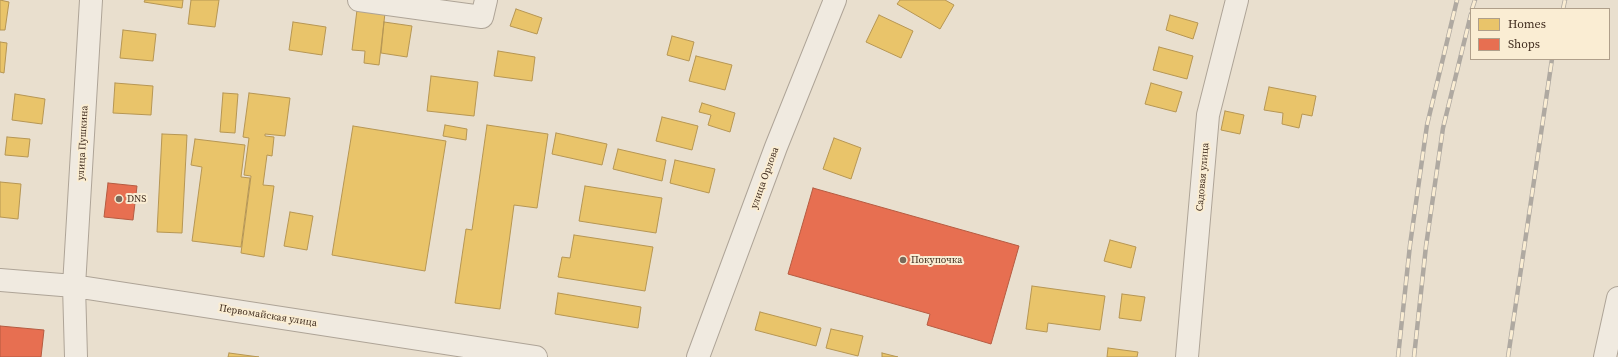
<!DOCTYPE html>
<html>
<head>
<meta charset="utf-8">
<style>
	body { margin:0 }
	#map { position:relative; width:1618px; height:357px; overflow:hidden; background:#e9dfce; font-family:"Source Serif 4",serif }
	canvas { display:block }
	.legend { position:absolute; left:1470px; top:8px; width:140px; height:52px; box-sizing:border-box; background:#faedd3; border:1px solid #af9f8a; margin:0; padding:5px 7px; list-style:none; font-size:12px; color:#3f2b1d }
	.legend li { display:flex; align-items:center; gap:8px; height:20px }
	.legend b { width:20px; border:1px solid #af9f8a }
</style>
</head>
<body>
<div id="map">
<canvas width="1618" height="357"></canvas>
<ul class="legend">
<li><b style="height:11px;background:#e9c46a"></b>Homes</li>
<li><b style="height:11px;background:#e76f51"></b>Shops</li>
</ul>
</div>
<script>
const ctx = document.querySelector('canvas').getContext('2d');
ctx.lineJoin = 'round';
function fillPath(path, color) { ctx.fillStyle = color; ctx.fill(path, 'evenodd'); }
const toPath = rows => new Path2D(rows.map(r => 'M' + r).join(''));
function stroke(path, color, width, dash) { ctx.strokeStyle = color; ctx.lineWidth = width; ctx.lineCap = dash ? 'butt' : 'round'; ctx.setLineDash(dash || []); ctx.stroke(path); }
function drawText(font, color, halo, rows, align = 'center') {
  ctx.font = font + ' "Source Serif 4",serif'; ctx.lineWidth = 4; ctx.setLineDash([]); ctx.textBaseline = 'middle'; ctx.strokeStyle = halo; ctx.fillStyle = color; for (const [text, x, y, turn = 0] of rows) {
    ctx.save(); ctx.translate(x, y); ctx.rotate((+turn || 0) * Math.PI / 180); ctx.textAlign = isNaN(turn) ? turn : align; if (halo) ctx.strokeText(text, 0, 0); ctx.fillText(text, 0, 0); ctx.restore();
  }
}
const homes = toPath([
	[0,0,9,2,5,30,0,30,0,0],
	[145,0,183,0,182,8,144,2,145,0],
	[191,0,219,0,215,27,188,24,191,0],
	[900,0,945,0,954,5,940,29,897,4,900,0],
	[516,9,542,18,537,34,510,26,516,9],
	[357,10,385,13,379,65,364,63,365,51,352,50,357,10],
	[879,15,913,31,901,58,866,42,879,15],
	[1170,15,1198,23,1193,39,1166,30,1170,15],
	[293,22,326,27,322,55,289,50,293,22],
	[384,22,412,26,407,57,381,53,384,22],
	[123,30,156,34,153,61,120,58,123,30],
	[672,36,694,42,689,61,667,55,672,36],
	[0,42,7,43,4,73,0,72,0,42],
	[1159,47,1193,56,1187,79,1153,70,1159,47],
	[498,51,535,57,532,81,494,76,498,51],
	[696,56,732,65,725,90,689,81,696,56],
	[431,76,478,82,474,116,427,111,431,76],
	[115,83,153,86,151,115,113,113,115,83],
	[1151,83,1182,92,1176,112,1145,104,1151,83],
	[1269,87,1316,96,1312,116,1302,114,1299,128,1282,124,1283,113,1264,110,1269,87],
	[223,93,238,94,235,133,220,132,223,93],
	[249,93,290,98,285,136,265,134,265,136,274,137,272,156,267,155,263,185,274,186,264,257,241,253,251,176,244,175,249,138,243,137,249,93],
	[15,94,45,99,42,124,12,120,15,94],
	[702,103,735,113,730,132,708,125,711,115,699,112,702,103],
	[1225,111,1244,115,1240,134,1221,130,1225,111],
	[662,117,698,126,692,150,656,141,662,117],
	[445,125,467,129,466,140,443,136,445,125],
	[487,125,548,134,537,208,514,205,500,309,455,303,466,229,472,230,487,125],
	[353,126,446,141,425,271,332,255,353,126],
	[556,133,607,144,602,165,552,154,556,133],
	[162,134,187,135,182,233,157,232,162,134],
	[7,137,30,139,28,157,5,155,7,137],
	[834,138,861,148,851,179,823,169,834,138],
	[195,139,245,145,241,177,250,178,241,247,192,241,202,167,191,165,195,139],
	[618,149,666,160,662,181,613,169,618,149],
	[675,160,715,169,709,193,670,183,675,160],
	[0,182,21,184,18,219,0,217,0,182],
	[585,186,662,198,656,233,579,221,585,186],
	[290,212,313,216,307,250,284,246,290,212],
	[574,235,653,247,645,291,558,277,562,257,570,258,574,235],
	[1110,240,1136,247,1131,268,1104,261,1110,240],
	[1032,286,1105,296,1100,330,1048,323,1047,332,1026,329,1032,286],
	[558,293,641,307,638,328,555,314,558,293],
	[1122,294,1145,297,1141,321,1119,318,1122,294],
	[760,312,821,328,816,346,755,330,760,312],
	[831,329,863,336,858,356,826,348,831,329],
	[1108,348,1138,352,1137,357,1107,357,1108,348],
	[229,353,259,357,228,357,229,353],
	[882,353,898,357,882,357,882,353]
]);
const shops = toPath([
	[108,183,137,186,133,220,104,217,108,183],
	[813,188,1019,246,991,344,927,325,930,314,788,274,813,188],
	[0,326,44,330,41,357,0,357,0,326]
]);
const street = toPath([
	[359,0,482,17,486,0],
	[0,280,74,286,536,357],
	[76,357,74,286,91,0],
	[698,357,776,147,835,0],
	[1187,357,1208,115,1237,0],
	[1605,357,1618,298]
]);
const rail = toPath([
	[1472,9,1475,0],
	[1563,9,1565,0],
	[1398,357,1410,245,1427,125,1457,0],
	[1414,357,1426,246,1443,128,1471,14],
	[1508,357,1552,59]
]);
const markers = [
	[119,199,4,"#7a6a5b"],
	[903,260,4,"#7a6a5b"]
];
const streetNames = [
	["улица Пушкина",83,143,-87],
	["Садовая улица",1203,177,-85],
	["улица Орлова",765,178,-70],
	["Первомайская улица",268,316,9]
];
const poiNames = [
	["DNS",127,199],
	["Покупочка",911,260]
];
fillPath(homes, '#e9c46a');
stroke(homes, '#b69653', 1);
fillPath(shops, '#e76f51');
stroke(shops, '#b55b41', 1);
stroke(street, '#aea497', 24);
stroke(street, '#f0eae0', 22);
stroke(rail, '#afa9a1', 4.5);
stroke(rail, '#faedd3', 3, [9]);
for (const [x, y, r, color] of markers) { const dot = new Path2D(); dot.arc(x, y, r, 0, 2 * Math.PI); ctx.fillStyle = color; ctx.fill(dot); stroke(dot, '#faedd3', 1.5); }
drawText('10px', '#3f2b1d', '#faedd3', streetNames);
drawText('10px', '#3f2b1d', '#faedd3', poiNames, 'left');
</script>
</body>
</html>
